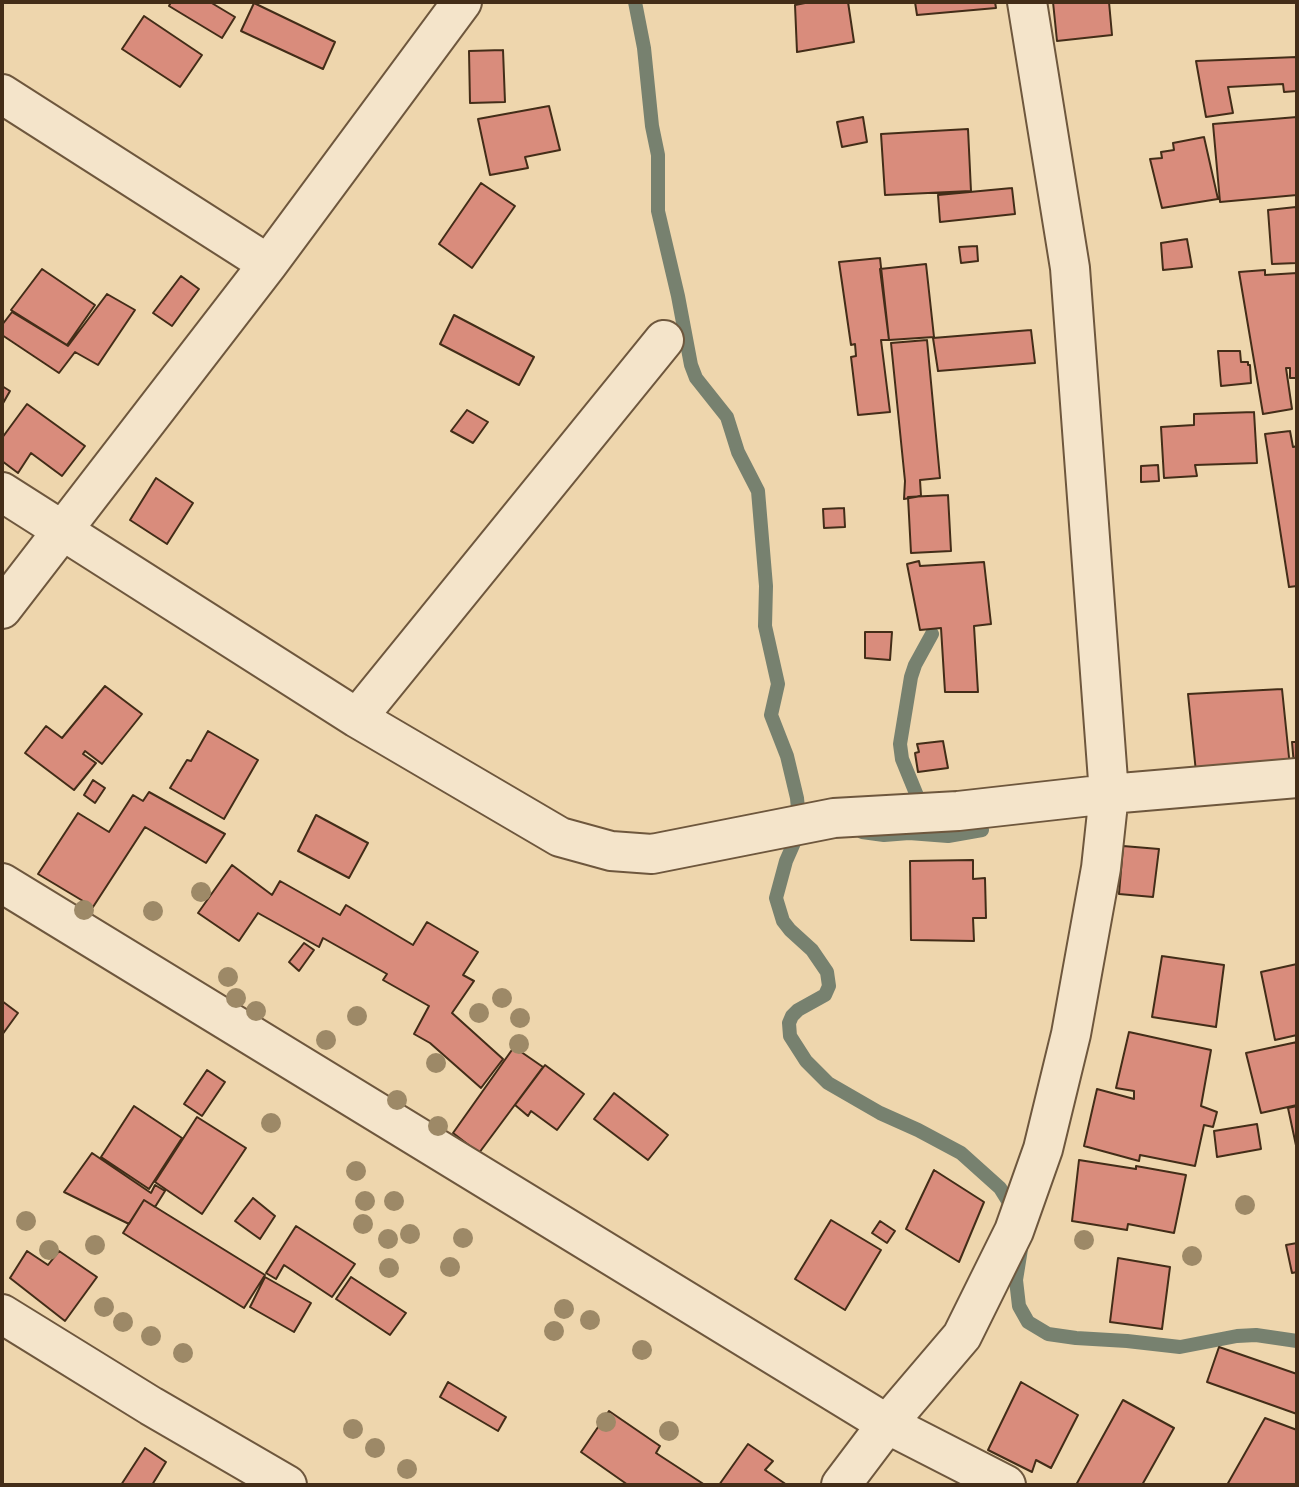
<!DOCTYPE html>
<html>
<head>
<meta charset="utf-8">
<style>
	body { margin:0 }
	#map { position:relative; width:1299px; height:1487px; overflow:hidden; background:#eed6ad; font-family:"Libre Bodoni",serif }
	canvas { display:block }
	.frame { position:absolute; inset:0; border:4px solid #432d18; pointer-events:none }
</style>
</head>
<body>
<div id="map">
<canvas width="1299" height="1487"></canvas>
<div class="frame"></div>
</div>
<script>
const ctx = document.querySelector('canvas').getContext('2d');
ctx.lineJoin = 'round';
const toPath = rows => new Path2D(rows.map(r => 'M' + r).join(''));
function stroke(path, color, width, dash) { ctx.strokeStyle = color; ctx.lineWidth = width; ctx.lineCap = dash ? 'butt' : 'round'; ctx.setLineDash(dash || []); ctx.stroke(path); }
function fillPath(path, color) { ctx.fillStyle = color; ctx.fill(path, 'evenodd'); }
const stream = toPath([
	[635,2,644,48,652,126,658,155,658,211,678,296,691,365,696,378,727,417,738,452,758,491,766,586,765,626,778,684,771,715,787,756,797,798,799,819,797,836,786,861,776,898,783,921,790,930,812,950,827,972,829,986,825,995,798,1010,792,1016,789,1023,790,1036,806,1061,828,1083,880,1113,918,1130,961,1153,1000,1188,1015,1212],
	[862,832,884,835,909,833,948,836,982,830],
	[909,833,922,818,922,808,902,759,900,744,911,677,915,665,932,634],
	[1021,1249,1016,1280,1019,1306,1028,1322,1048,1334,1076,1338,1127,1341,1180,1347,1237,1336,1256,1335,1297,1341]
]);
const building = toPath([
	[171,2,210,2,235,17,222,38,169,6,171,2],
	[810,2,848,2,854,42,797,52,795,5,810,2],
	[915,2,995,2,996,8,917,15,915,2],
	[1053,2,1109,2,1112,35,1057,41,1053,2],
	[254,3,335,42,323,69,241,31,254,3],
	[144,16,202,55,180,87,122,49,144,16],
	[503,50,505,102,470,103,469,51,503,50],
	[1297,57,1297,91,1284,92,1283,84,1228,87,1233,113,1206,117,1196,61,1297,57],
	[549,106,560,150,525,157,528,168,490,175,478,119,549,106],
	[863,117,867,142,842,147,837,122,863,117],
	[1297,117,1297,195,1220,202,1213,124,1297,117],
	[968,129,971,191,885,195,881,134,968,129],
	[1204,137,1218,199,1162,208,1150,159,1162,158,1161,152,1174,150,1173,143,1204,137],
	[481,183,515,206,472,268,439,244,481,183],
	[1012,188,1015,214,940,222,938,195,1012,188],
	[1296,207,1297,263,1272,264,1268,210,1296,207],
	[1187,239,1192,267,1163,270,1161,243,1187,239],
	[977,246,978,261,961,263,959,247,977,246],
	[880,258,889,340,881,340,890,412,858,415,851,357,856,356,855,344,851,345,839,262,880,258],
	[926,264,934,337,889,340,880,269,926,264],
	[42,269,95,305,67,345,11,310,42,269],
	[1265,270,1265,275,1297,273,1297,378,1290,378,1290,368,1286,368,1292,409,1263,414,1239,272,1265,270],
	[181,276,199,289,172,326,153,313,181,276],
	[107,294,135,310,98,365,75,352,59,373,2,335,2,325,12,312,68,346,107,294],
	[454,315,534,357,519,385,440,344,454,315],
	[1031,330,1035,363,938,371,933,338,1031,330],
	[927,340,940,478,920,480,921,496,904,499,905,481,891,343,927,340],
	[1218,351,1240,351,1241,362,1248,362,1248,365,1250,365,1251,383,1221,386,1218,351],
	[2,386,10,391,2,405,2,386],
	[27,404,85,446,62,476,31,453,18,473,2,461,2,438,27,404],
	[467,410,488,422,473,443,451,431,467,410],
	[1254,412,1257,463,1195,465,1197,476,1164,478,1161,427,1194,425,1194,414,1254,412],
	[1290,431,1293,447,1297,446,1297,586,1289,587,1265,434,1290,431],
	[1158,465,1159,481,1141,482,1141,466,1158,465],
	[156,478,193,503,167,544,130,520,156,478],
	[948,495,951,551,911,553,908,497,948,495],
	[844,508,845,527,824,528,823,509,844,508],
	[919,561,920,566,984,562,991,624,974,626,978,692,945,692,941,628,920,630,907,564,919,561],
	[865,632,892,632,890,660,865,658,865,632],
	[105,686,142,714,102,764,85,751,83,754,96,763,74,790,25,753,46,726,62,738,105,686],
	[1282,689,1290,767,1196,772,1188,694,1282,689],
	[208,731,258,760,224,819,170,788,187,760,191,761,208,731],
	[943,741,948,768,918,772,915,753,919,752,917,744,943,741],
	[1292,742,1297,742,1297,765,1294,765,1292,742],
	[93,780,105,788,95,803,84,795,93,780],
	[149,792,225,834,206,863,145,827,93,907,38,874,78,813,109,832,133,795,143,801,149,792],
	[316,815,368,843,349,878,298,851,316,815],
	[1123,846,1159,849,1153,897,1119,894,1123,846],
	[973,860,973,879,985,878,986,918,973,918,974,941,911,940,910,861,973,860],
	[232,865,272,895,280,881,340,915,346,905,413,945,427,922,478,952,463,975,474,981,452,1013,503,1059,481,1088,430,1043,414,1034,429,1006,383,980,387,974,323,938,319,947,258,913,239,941,198,913,232,865],
	[304,943,314,950,299,971,289,962,304,943],
	[1162,956,1224,965,1216,1027,1152,1017,1162,956],
	[1297,964,1297,1035,1275,1040,1261,972,1297,964],
	[2,1001,18,1013,2,1035,2,1001],
	[1129,1032,1211,1050,1201,1106,1217,1112,1213,1127,1204,1125,1195,1166,1140,1155,1139,1161,1084,1146,1097,1089,1134,1099,1134,1091,1116,1088,1129,1032],
	[1297,1042,1297,1105,1261,1113,1246,1053,1297,1042],
	[514,1047,543,1067,479,1153,453,1133,514,1047],
	[545,1065,584,1094,557,1130,531,1111,528,1116,515,1105,545,1065],
	[207,1070,225,1082,202,1116,184,1104,207,1070],
	[614,1093,668,1135,648,1160,594,1119,614,1093],
	[134,1106,182,1138,149,1189,101,1157,134,1106],
	[1297,1106,1297,1150,1288,1108,1297,1106],
	[197,1117,246,1148,202,1214,155,1182,197,1117],
	[1257,1124,1261,1149,1217,1157,1214,1131,1257,1124],
	[92,1153,151,1193,155,1185,165,1191,155,1207,144,1200,129,1224,64,1192,92,1153],
	[1079,1160,1136,1169,1136,1166,1186,1175,1174,1233,1128,1224,1127,1230,1072,1221,1079,1160],
	[934,1170,984,1202,959,1262,906,1229,934,1170],
	[253,1198,275,1216,260,1239,235,1221,253,1198],
	[144,1200,265,1275,244,1308,123,1233,144,1200],
	[831,1220,881,1250,845,1310,795,1279,831,1220],
	[880,1221,895,1231,887,1243,872,1233,880,1221],
	[296,1226,355,1264,332,1297,284,1265,276,1279,266,1273,296,1226],
	[1297,1243,1297,1272,1292,1273,1286,1245,1297,1243],
	[27,1251,48,1265,59,1251,97,1277,65,1321,10,1278,27,1251],
	[1118,1258,1170,1267,1162,1329,1110,1322,1118,1258],
	[265,1277,311,1303,294,1332,250,1307,265,1277],
	[351,1277,406,1313,390,1335,336,1299,351,1277],
	[1219,1347,1297,1374,1297,1414,1207,1382,1219,1347],
	[448,1382,506,1417,498,1431,440,1397,448,1382],
	[1021,1382,1078,1415,1051,1468,1036,1460,1032,1472,988,1450,1021,1382],
	[1123,1400,1174,1428,1142,1485,1076,1485,1123,1400],
	[609,1411,660,1446,656,1453,705,1485,628,1485,581,1452,609,1411],
	[1265,1418,1297,1430,1296,1485,1227,1485,1265,1418],
	[748,1444,773,1461,765,1470,787,1485,719,1485,748,1444],
	[145,1448,166,1462,152,1485,121,1485,145,1448]
]);
const minor = toPath([
	[2,94,268,264],
	[2,492,357,718,560,837,611,851,652,854,834,818,958,811,1109,794,1297,778],
	[2,609,268,264,462,2],
	[357,718,664,340],
	[2,883,887,1424,1006,1485],
	[2,1314,151,1406,287,1485],
	[841,1485,887,1424,962,1336,1014,1231,1043,1149,1071,1034,1101,868,1109,794,1070,268,1027,2]
]);
const trees = [
	[201,892],
	[84,910],
	[153,911],
	[228,977],
	[236,998],
	[502,998],
	[256,1011],
	[479,1013],
	[357,1016],
	[520,1018],
	[326,1040],
	[519,1044],
	[436,1063],
	[397,1100],
	[271,1123],
	[438,1126],
	[356,1171],
	[365,1201],
	[394,1201],
	[1245,1205],
	[26,1221],
	[363,1224],
	[410,1234],
	[463,1238],
	[388,1239],
	[1084,1240],
	[95,1245],
	[49,1250],
	[1192,1256],
	[450,1267],
	[389,1268],
	[104,1307],
	[564,1309],
	[590,1320],
	[123,1322],
	[554,1331],
	[151,1336],
	[642,1350],
	[183,1353],
	[606,1422],
	[353,1429],
	[669,1431],
	[375,1448],
	[407,1469]
];
stroke(stream, '#77816f', 14);
fillPath(building, '#d98c7c');
stroke(building, '#432d18', 2);
stroke(minor, '#6e573d', 42);
stroke(minor, '#f4e4ca', 38);
ctx.fillStyle = '#9d8967';
for (const [x, y] of trees) { ctx.beginPath(); ctx.arc(x, y, 10, 0, 2 * Math.PI); ctx.fill(); }
</script>
</body>
</html>
